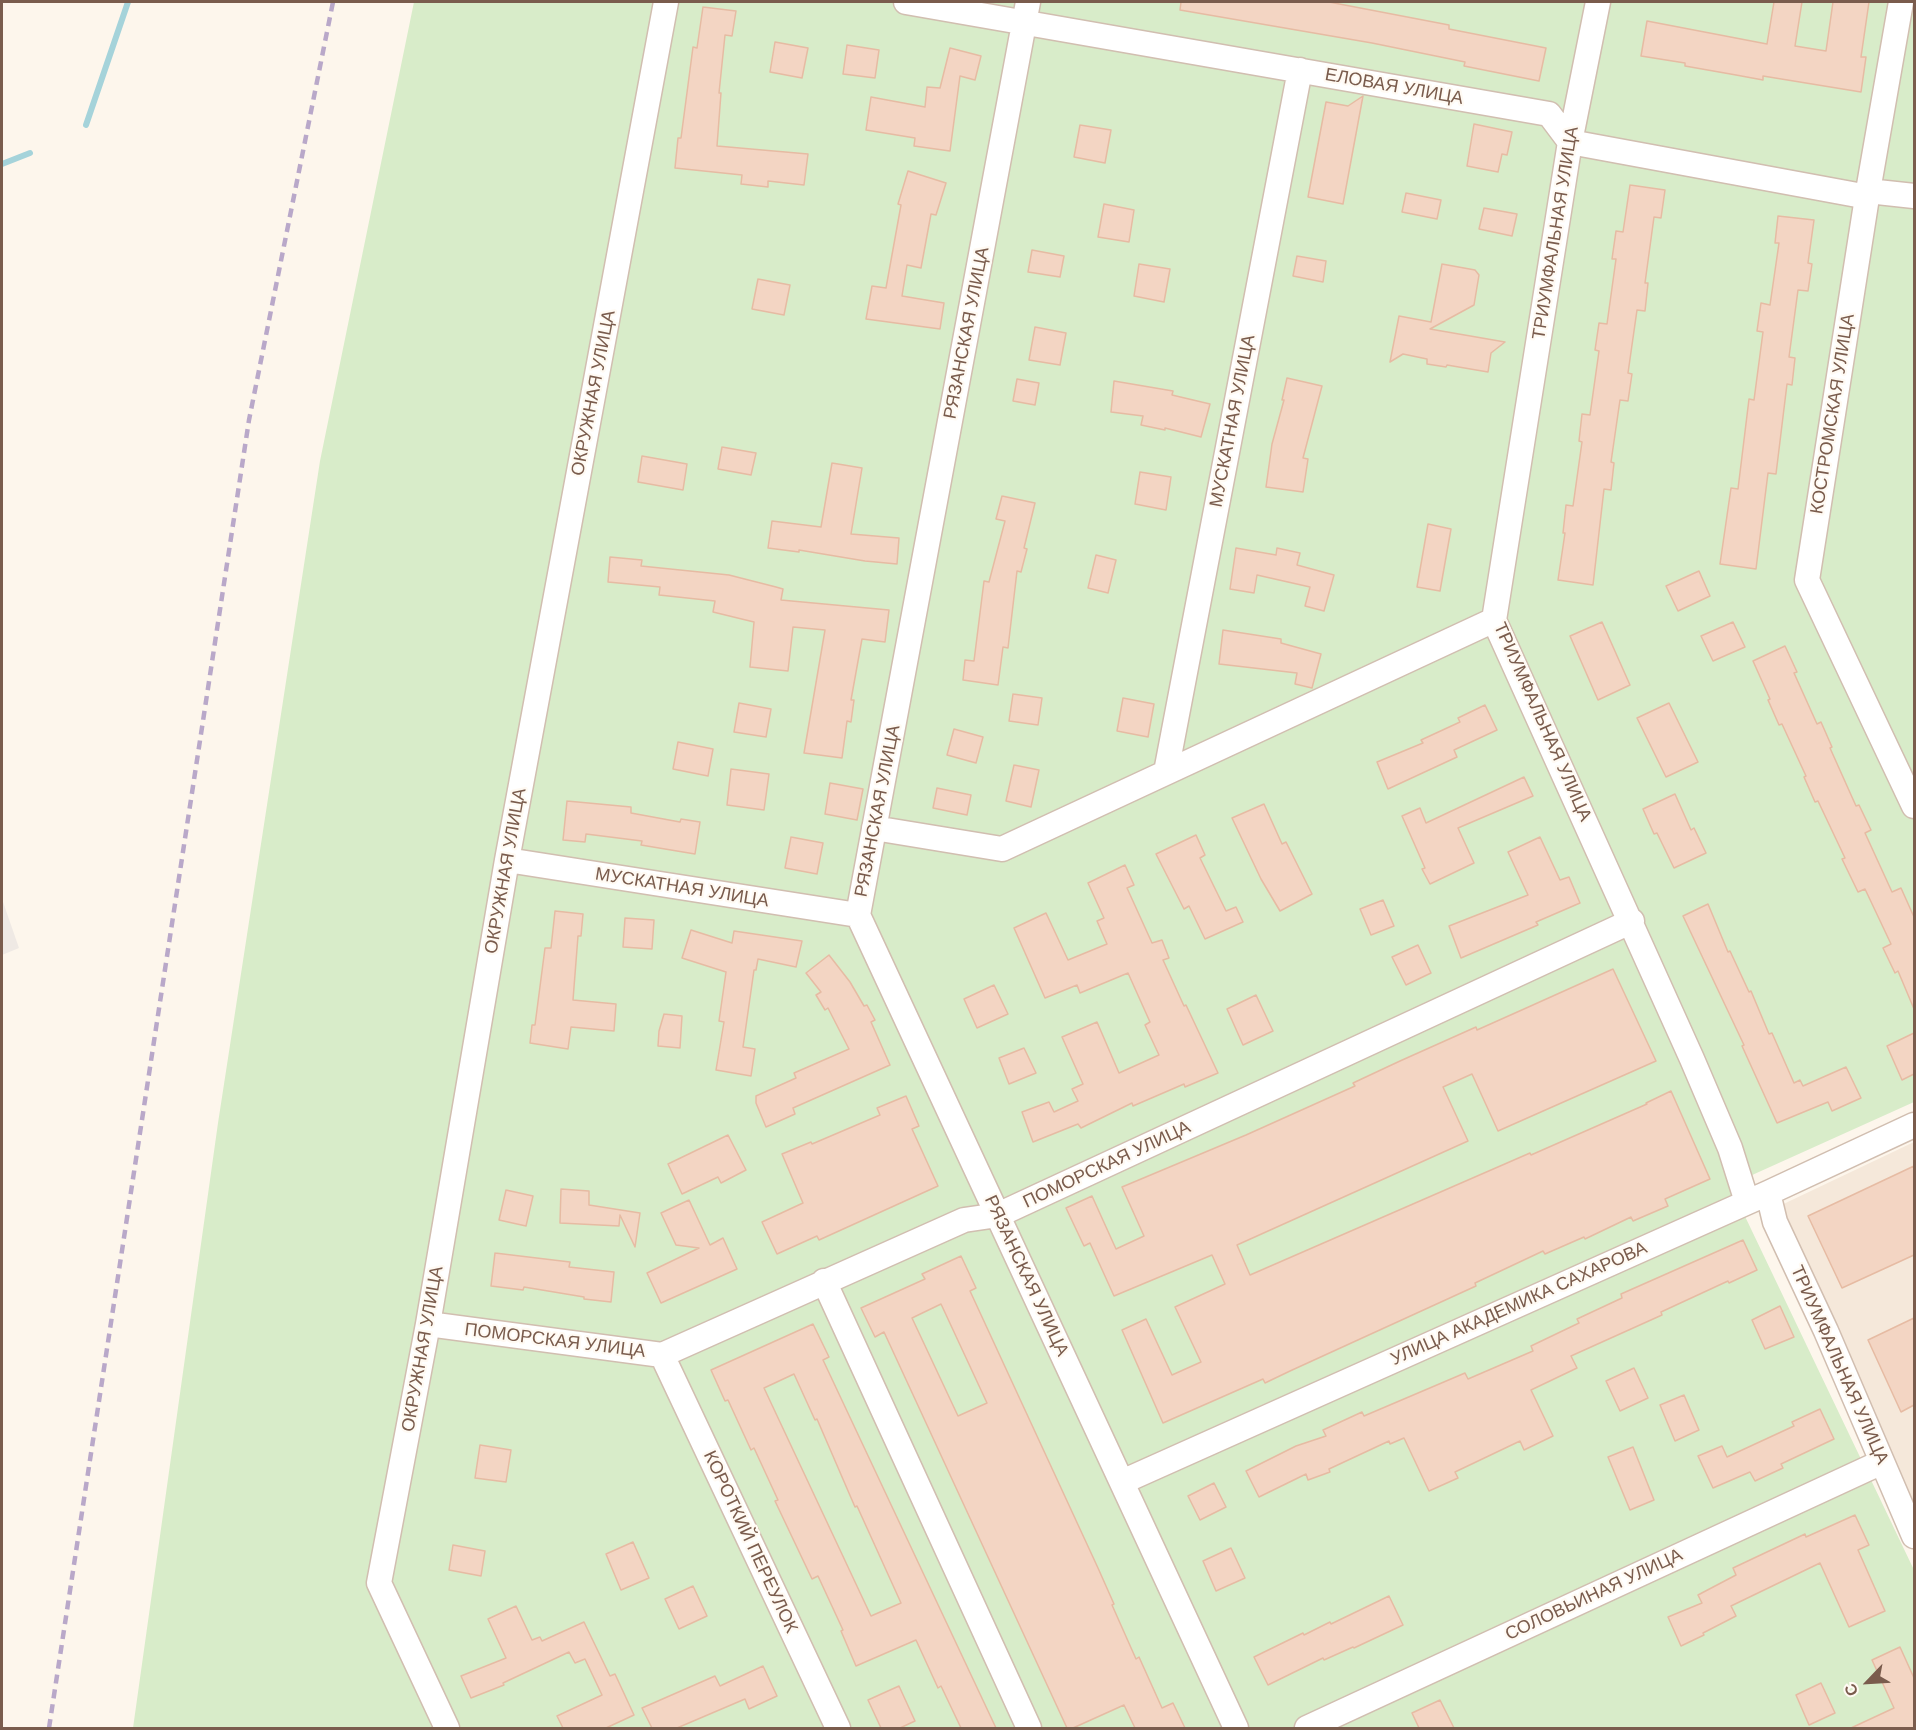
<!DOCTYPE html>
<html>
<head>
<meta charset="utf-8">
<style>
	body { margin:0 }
	#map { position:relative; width:1916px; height:1730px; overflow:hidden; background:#fdf6ec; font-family:Helvetica,sans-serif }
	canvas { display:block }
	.frame { position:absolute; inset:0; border:3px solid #7a5c4d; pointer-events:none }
	.north { position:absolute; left:1838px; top:1652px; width:60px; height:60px; -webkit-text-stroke:4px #fffaf3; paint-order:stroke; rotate:245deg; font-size:16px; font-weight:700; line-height:24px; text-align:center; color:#7a5c4d }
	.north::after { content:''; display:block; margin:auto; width:21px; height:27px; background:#7a5c4d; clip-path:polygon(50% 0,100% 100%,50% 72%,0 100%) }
</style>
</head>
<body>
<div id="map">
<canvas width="1916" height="1730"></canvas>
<div class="frame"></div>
<div class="north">С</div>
</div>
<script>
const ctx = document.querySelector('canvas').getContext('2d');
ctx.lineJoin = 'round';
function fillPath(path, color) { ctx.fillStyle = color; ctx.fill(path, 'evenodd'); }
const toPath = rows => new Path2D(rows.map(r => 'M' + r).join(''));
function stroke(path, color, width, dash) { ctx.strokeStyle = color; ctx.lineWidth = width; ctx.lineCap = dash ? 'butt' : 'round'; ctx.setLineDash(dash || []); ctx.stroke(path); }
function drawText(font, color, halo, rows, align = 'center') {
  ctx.font = font + ' Helvetica,sans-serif'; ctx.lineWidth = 4.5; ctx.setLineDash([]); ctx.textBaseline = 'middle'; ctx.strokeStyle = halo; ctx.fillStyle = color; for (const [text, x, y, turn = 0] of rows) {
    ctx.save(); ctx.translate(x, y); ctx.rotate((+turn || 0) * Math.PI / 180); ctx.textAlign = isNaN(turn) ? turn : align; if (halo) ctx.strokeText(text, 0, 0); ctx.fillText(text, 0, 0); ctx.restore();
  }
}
const residential = toPath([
	[1914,1142,1914,1507,1773,1209]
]);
const industrial = toPath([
	[2,899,19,948,2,955]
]);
const green = toPath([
	[414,2,1914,2,1914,1102,1730,1185,1914,1570,1914,1728,133,1728,218,1123,320,461]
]);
const stream = toPath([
	[86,125,128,2],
	[2,164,30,153]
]);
const building = toPath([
	[1181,2,1329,2,1449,25,1449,29,1546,48,1539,81,1464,66,1465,62,1372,43,1180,10,1181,2],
	[1774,2,1802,2,1795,46,1826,51,1833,2,1869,2,1861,57,1866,57,1861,92,1763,76,1763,80,1736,75,1685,66,1685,63,1641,56,1647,21,1767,44,1774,2],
	[703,7,736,11,732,36,725,35,719,93,721,93,717,146,808,154,804,185,768,181,768,187,741,184,742,175,675,168,678,138,681,138,693,47,697,48,703,7],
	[775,42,808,48,802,78,770,72,775,42],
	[847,45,879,50,875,78,843,74,847,45],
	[950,48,981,56,975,80,960,76,950,151,914,146,915,138,866,130,871,97,925,107,927,87,940,88,950,48],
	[1363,96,1343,204,1308,197,1326,102,1348,106,1363,96],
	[1474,124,1512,132,1507,155,1502,154,1498,172,1467,166,1474,124],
	[1080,125,1111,130,1105,163,1074,157,1080,125],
	[908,171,946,183,936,215,931,214,921,268,907,265,902,296,944,303,940,329,866,319,872,286,886,288,901,205,898,204,908,171],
	[1630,185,1665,190,1661,218,1654,217,1645,283,1648,283,1645,311,1637,310,1628,373,1632,374,1628,401,1620,400,1611,462,1614,463,1611,490,1604,489,1593,585,1558,580,1565,533,1563,533,1566,505,1573,506,1582,442,1579,441,1582,414,1590,415,1599,351,1595,350,1599,323,1607,324,1616,259,1612,259,1616,231,1623,232,1630,185],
	[1406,193,1441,200,1437,219,1402,212,1406,193],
	[1104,204,1134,210,1129,242,1098,237,1104,204],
	[1484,208,1517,214,1512,236,1479,229,1484,208],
	[1778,216,1814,220,1808,263,1812,264,1808,291,1798,290,1789,357,1795,358,1792,385,1787,384,1776,474,1768,473,1756,569,1720,564,1731,488,1738,489,1749,399,1754,400,1763,332,1757,331,1761,303,1770,305,1779,243,1775,243,1778,216],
	[1032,250,1064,256,1060,277,1028,272,1032,250],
	[1297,256,1326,261,1323,282,1293,276,1297,256],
	[1139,264,1170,269,1164,302,1134,296,1139,264],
	[1442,264,1475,270,1479,275,1474,305,1430,329,1505,342,1491,353,1488,372,1447,365,1446,367,1427,364,1427,359,1403,354,1390,362,1399,316,1431,322,1442,264],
	[758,279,790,285,784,315,752,309,758,279],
	[1035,327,1066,333,1060,365,1029,360,1035,327],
	[1287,378,1322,386,1303,458,1308,459,1303,492,1266,487,1272,444,1284,400,1282,400,1287,378],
	[1017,379,1039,383,1035,405,1013,401,1017,379],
	[1114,381,1173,391,1172,395,1210,404,1201,437,1165,428,1165,430,1141,425,1143,416,1111,412,1114,381],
	[722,447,756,453,751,475,718,469,722,447],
	[642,456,687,464,683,490,638,482,642,456],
	[832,463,862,468,851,534,899,538,897,564,865,561,799,550,799,552,768,548,772,521,821,527,832,463],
	[1140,472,1171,477,1166,510,1135,504,1140,472],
	[1002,496,1035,503,1024,548,1027,549,1021,572,1017,571,1008,648,1003,647,998,685,963,680,965,660,974,661,984,581,989,582,1005,521,996,519,1002,496],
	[1428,524,1451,529,1440,591,1417,587,1428,524],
	[1236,548,1276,555,1277,548,1300,553,1297,565,1334,575,1324,611,1305,606,1310,587,1257,575,1254,593,1230,589,1236,548],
	[1096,555,1116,560,1108,593,1088,588,1096,555],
	[610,557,642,560,641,566,729,575,776,587,783,589,781,600,889,610,885,642,862,639,851,700,854,700,851,722,847,721,842,758,804,753,825,630,793,627,788,671,750,667,754,622,713,612,715,601,659,595,660,587,608,582,610,557],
	[1699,571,1710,596,1678,611,1666,586,1699,571],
	[1602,622,1630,685,1598,700,1570,636,1602,622],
	[1733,622,1745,647,1713,661,1701,636,1733,622],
	[1223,630,1281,639,1281,643,1321,654,1312,688,1295,684,1297,673,1219,664,1223,630],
	[1785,646,1797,672,1794,673,1817,724,1821,722,1832,747,1830,748,1856,806,1859,805,1871,830,1865,833,1892,892,1901,888,1914,917,1914,1009,1898,971,1895,973,1883,948,1891,944,1865,889,1858,892,1842,859,1845,858,1818,801,1815,802,1804,777,1806,776,1782,724,1779,725,1768,700,1770,699,1753,661,1785,646],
	[1013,694,1042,698,1038,725,1009,721,1013,694],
	[1123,698,1154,704,1148,737,1117,731,1123,698],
	[739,703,771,709,766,737,734,732,739,703],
	[1669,703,1698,762,1666,777,1637,718,1669,703],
	[1485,705,1497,730,1454,750,1457,757,1388,789,1377,762,1423,743,1421,740,1460,722,1458,718,1485,705],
	[954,729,983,737,976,763,947,755,954,729],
	[678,742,713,749,708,776,673,769,678,742],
	[1014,765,1039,770,1031,807,1006,801,1014,765],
	[731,769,769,774,764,810,727,805,731,769],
	[1524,777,1533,796,1458,828,1474,863,1430,884,1422,869,1425,868,1402,816,1420,808,1426,823,1524,777],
	[830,783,863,789,857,820,825,814,830,783],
	[937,788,971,795,967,815,933,808,937,788],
	[1675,794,1691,830,1694,828,1706,853,1674,868,1657,833,1654,834,1643,809,1675,794],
	[567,801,631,807,631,813,680,822,681,819,700,822,695,854,641,845,642,841,586,834,585,842,563,840,567,801],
	[1264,804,1282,844,1286,842,1312,894,1280,911,1261,879,1232,818,1264,804],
	[1196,835,1205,855,1200,858,1226,911,1236,907,1243,922,1205,939,1189,906,1184,909,1156,854,1196,835],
	[791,837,823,843,817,874,785,868,791,837],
	[1540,837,1560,880,1569,877,1580,903,1536,922,1538,925,1461,958,1449,926,1528,895,1508,852,1540,837],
	[1125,865,1134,885,1127,888,1152,943,1162,940,1169,958,1163,960,1184,1006,1186,1005,1218,1073,1185,1087,1184,1084,1133,1106,1132,1103,1081,1128,1078,1124,1033,1142,1022,1112,1049,1102,1054,1112,1078,1101,1072,1089,1083,1084,1062,1037,1097,1022,1119,1073,1159,1055,1145,1025,1150,1022,1128,973,1080,993,1077,985,1045,998,1014,928,1046,913,1068,960,1107,944,1097,921,1104,918,1088,883,1125,865],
	[1383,900,1394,926,1371,935,1360,909,1383,900],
	[1708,904,1728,952,1730,951,1749,992,1751,991,1769,1034,1772,1033,1794,1083,1800,1080,1803,1086,1846,1067,1861,1098,1832,1111,1828,1102,1777,1123,1742,1046,1744,1045,1683,916,1708,904],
	[555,911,583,914,581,936,578,936,573,1000,616,1004,614,1031,571,1027,568,1049,530,1043,532,1025,535,1025,545,948,551,948,555,911],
	[625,918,654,920,652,949,623,947,625,918],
	[691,930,732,943,734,931,802,941,796,967,758,959,756,970,754,970,743,1047,755,1049,751,1076,716,1070,724,1022,719,1021,726,972,682,958,691,930],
	[1418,945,1431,973,1406,985,1392,957,1418,945],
	[829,955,850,982,864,1006,867,1005,875,1020,871,1022,890,1065,793,1108,795,1114,766,1127,756,1103,756,1096,796,1078,794,1073,849,1049,828,1008,825,1010,816,995,821,992,806,973,829,955],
	[1613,969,1656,1061,1498,1131,1472,1074,1443,1087,1468,1141,1237,1245,1250,1275,1530,1153,1531,1155,1647,1104,1646,1103,1671,1091,1710,1179,1665,1199,1668,1206,1633,1221,1631,1217,1585,1239,1584,1237,1545,1254,1543,1251,1475,1283,1476,1286,1290,1371,1265,1383,1263,1379,1163,1423,1122,1330,1146,1319,1172,1375,1201,1362,1175,1307,1225,1284,1212,1255,1114,1296,1090,1243,1084,1246,1066,1208,1092,1196,1116,1249,1144,1236,1122,1187,1246,1135,1355,1086,1353,1083,1400,1061,1476,1027,1477,1030,1524,1009,1613,969],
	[994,985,1008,1014,977,1028,964,999,994,985],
	[1256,995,1273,1031,1243,1045,1227,1009,1256,995],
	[664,1014,682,1016,680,1048,658,1046,659,1031,664,1014],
	[1914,1033,1914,1074,1902,1080,1887,1046,1914,1033],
	[1024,1048,1036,1073,1009,1084,999,1058,1024,1048],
	[906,1096,919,1126,912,1129,938,1186,819,1240,817,1236,777,1254,762,1222,803,1203,782,1154,811,1142,812,1144,880,1115,877,1108,906,1096],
	[728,1135,746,1170,721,1183,718,1177,682,1194,668,1164,728,1135],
	[1914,1166,1914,1255,1842,1288,1808,1216,1914,1166],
	[561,1189,589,1191,589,1205,640,1213,635,1247,620,1215,619,1226,560,1223,561,1189],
	[506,1190,533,1196,526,1226,499,1220,506,1190],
	[689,1200,710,1245,723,1238,737,1269,661,1303,647,1273,699,1248,676,1245,661,1213,689,1200],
	[1743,1240,1757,1270,1729,1283,1728,1281,1661,1312,1662,1315,1571,1356,1577,1368,1531,1390,1553,1436,1524,1450,1520,1441,1455,1472,1458,1478,1429,1491,1404,1438,1390,1444,1389,1441,1329,1469,1330,1472,1308,1480,1306,1474,1259,1497,1246,1471,1296,1446,1326,1436,1323,1430,1362,1412,1364,1416,1465,1373,1468,1379,1533,1351,1531,1346,1579,1323,1577,1319,1622,1298,1621,1294,1743,1240],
	[495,1253,570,1262,569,1267,614,1272,611,1302,584,1299,584,1297,524,1287,523,1290,491,1286,495,1253],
	[961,1256,976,1288,970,1291,1098,1568,1114,1604,1112,1605,1136,1659,1139,1657,1162,1708,1173,1703,1185,1728,1135,1728,1124,1705,1073,1728,1067,1728,884,1332,875,1337,861,1308,925,1279,922,1274,961,1256],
	[941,1304,987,1403,958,1416,912,1318,941,1304],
	[1780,1306,1794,1337,1765,1349,1752,1320,1780,1306],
	[1914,1318,1914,1405,1901,1412,1868,1340,1914,1318],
	[813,1324,829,1357,823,1360,996,1728,961,1728,941,1686,938,1688,916,1640,856,1666,841,1631,843,1630,818,1576,812,1579,775,1501,778,1500,754,1448,751,1450,728,1400,725,1401,711,1370,813,1324],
	[794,1374,815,1420,817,1419,855,1507,857,1506,901,1603,871,1616,764,1388,794,1374],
	[1634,1368,1648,1398,1620,1411,1606,1381,1634,1368],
	[1684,1395,1699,1430,1675,1441,1660,1405,1684,1395],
	[1820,1409,1834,1439,1781,1464,1783,1468,1755,1481,1750,1472,1713,1488,1698,1456,1722,1446,1727,1457,1794,1426,1792,1422,1820,1409],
	[480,1445,511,1450,506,1482,475,1478,480,1445],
	[1633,1447,1654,1500,1630,1510,1608,1457,1633,1447],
	[1214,1483,1226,1507,1200,1520,1188,1496,1214,1483],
	[1855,1515,1869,1545,1858,1550,1885,1611,1849,1627,1820,1563,1731,1606,1736,1616,1703,1633,1704,1635,1681,1646,1668,1617,1702,1603,1698,1595,1736,1575,1733,1568,1805,1534,1806,1537,1855,1515],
	[633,1542,649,1578,621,1590,606,1554,633,1542],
	[453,1545,485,1551,481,1576,449,1570,453,1545],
	[1231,1548,1245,1578,1216,1591,1203,1561,1231,1548],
	[693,1586,707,1616,679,1629,665,1599,693,1586],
	[1389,1596,1403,1625,1354,1648,1353,1647,1324,1660,1323,1658,1268,1685,1254,1657,1303,1633,1304,1635,1330,1622,1331,1624,1389,1596],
	[516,1606,532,1640,540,1637,542,1641,584,1622,610,1676,615,1674,634,1715,606,1728,563,1728,557,1716,602,1695,585,1659,575,1663,569,1652,503,1683,504,1685,471,1698,461,1676,506,1658,488,1619,516,1606],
	[1900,1647,1914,1678,1914,1728,1851,1728,1894,1708,1872,1660,1900,1647],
	[763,1666,777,1696,749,1709,745,1699,677,1728,652,1728,642,1708,715,1676,720,1686,763,1666],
	[1821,1683,1835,1713,1809,1725,1796,1695,1821,1683],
	[899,1686,915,1721,900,1728,881,1728,868,1700,899,1686],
	[1440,1700,1454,1728,1419,1728,1412,1713,1440,1700]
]);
const minor = toPath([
	[906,2,1549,114,1570,142,1868,197],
	[1028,2,858,915,1236,1728],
	[1598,2,1570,142,1494,620,1692,1059,1730,1148,1747,1202],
	[1901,2,1868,191,1807,580,1914,806],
	[1868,191,1914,196],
	[1166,772,1300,70],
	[874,828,1002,849,1494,620],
	[507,860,858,915],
	[1768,1193,1775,1222,1826,1331,1914,1536],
	[824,1281,1029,1728],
	[428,1324,662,1355,964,1220,998,1215,1632,921],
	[662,1355,838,1728],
	[1122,1482,1768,1193,1914,1125],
	[447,1728,379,1583,428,1324,507,860,666,2],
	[1307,1728,1882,1462]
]);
const rail = toPath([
	[49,1728,249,420,333,2]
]);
const streetNames = [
	["ЕЛОВАЯ УЛИЦА",1394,87,10],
	["ТРИУМФАЛЬНАЯ УЛИЦА",1556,233,-81],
	["РЯЗАНСКАЯ УЛИЦА",967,333,-79],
	["ОКРУЖНАЯ УЛИЦА",594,393,-79],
	["КОСТРОМСКАЯ УЛИЦА",1833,414,-81],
	["МУСКАТНАЯ УЛИЦА",1233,421,-79],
	["ТРИУМФАЛЬНАЯ УЛИЦА",1542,722,66],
	["РЯЗАНСКАЯ УЛИЦА",878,811,-79],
	["ОКРУЖНАЯ УЛИЦА",506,871,-80],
	["МУСКАТНАЯ УЛИЦА",682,888,9],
	["ПОМОРСКАЯ УЛИЦА",1107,1165,-25],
	["РЯЗАНСКАЯ УЛИЦА",1026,1276,65],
	["УЛИЦА АКАДЕМИКА САХАРОВА",1519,1304,-24],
	["ПОМОРСКАЯ УЛИЦА",555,1341,7],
	["ОКРУЖНАЯ УЛИЦА",423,1349,-80],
	["ТРИУМФАЛЬНАЯ УЛИЦА",1839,1365,66],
	["КОРОТКИЙ ПЕРЕУЛОК",750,1542,65],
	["СОЛОВЬИНАЯ УЛИЦА",1594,1595,-25]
];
fillPath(residential, '#f5e8da');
fillPath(industrial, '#efe9e4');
fillPath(green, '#d8ecc9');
stroke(stream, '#a5d3da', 6);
fillPath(building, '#f3d5c3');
stroke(building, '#e6bba3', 1.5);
stroke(minor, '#d1beb0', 27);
stroke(minor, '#fff', 24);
stroke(rail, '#b9a8c9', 4.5, [9, 6]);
drawText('18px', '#7a5c4d', '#fffaf3', streetNames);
</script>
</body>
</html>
